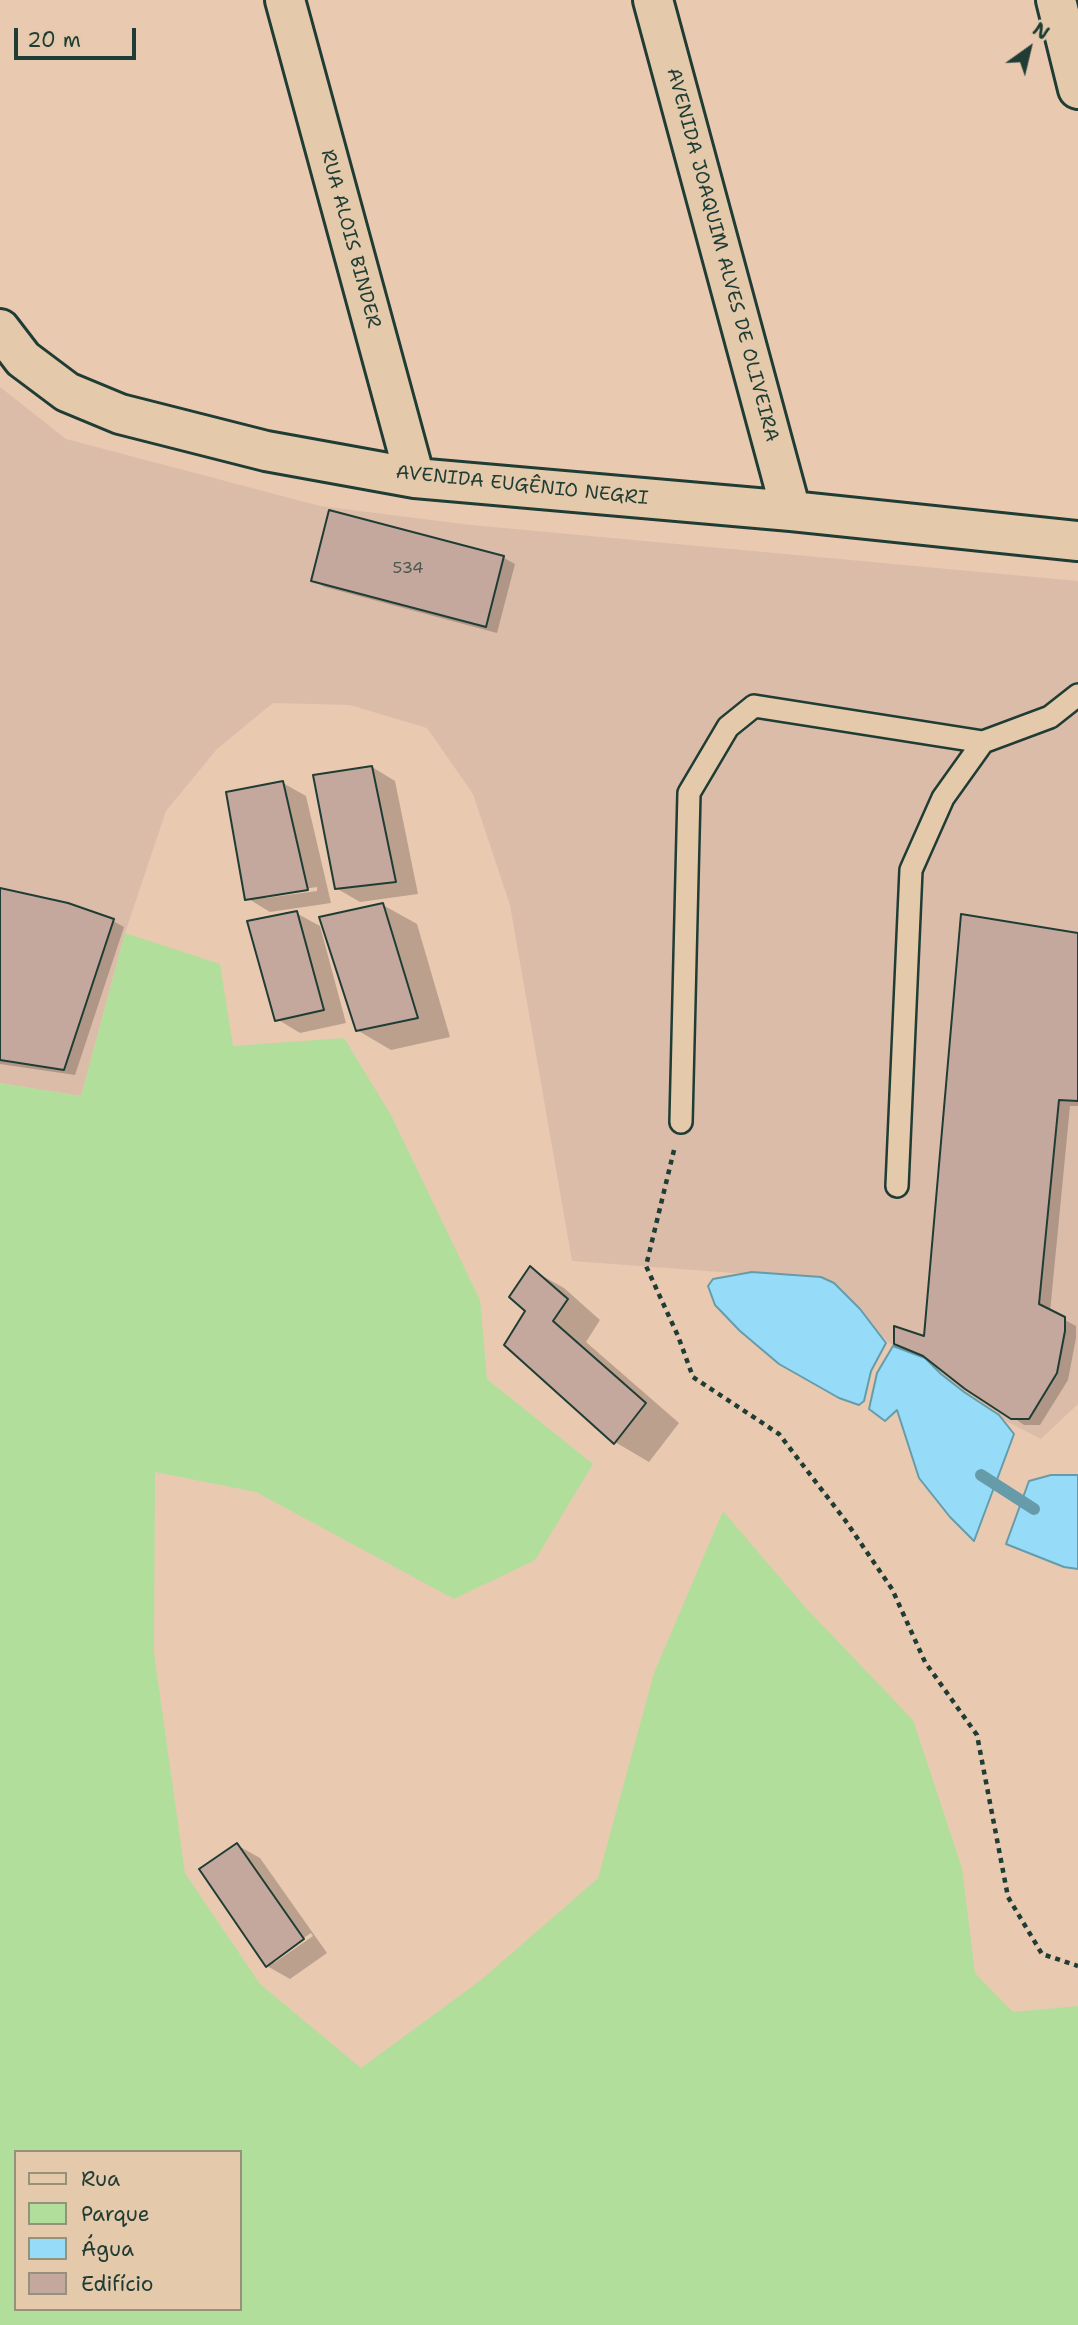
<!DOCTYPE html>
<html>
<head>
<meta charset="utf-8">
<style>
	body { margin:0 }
	#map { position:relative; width:1078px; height:2325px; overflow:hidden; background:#eac9b1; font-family:"Shantell Sans",sans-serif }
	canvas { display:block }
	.legend { position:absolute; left:14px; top:2150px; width:228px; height:161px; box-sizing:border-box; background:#e4c9ab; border:2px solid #95917b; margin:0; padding:9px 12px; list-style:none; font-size:21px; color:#1f3d34 }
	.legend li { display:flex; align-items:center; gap:14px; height:35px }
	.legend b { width:35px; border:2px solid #95917b }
	.north { position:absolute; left:994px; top:14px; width:70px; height:70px; -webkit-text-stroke:5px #e4c9ab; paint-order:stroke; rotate:34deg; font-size:19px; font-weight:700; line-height:28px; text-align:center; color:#1f3d34 }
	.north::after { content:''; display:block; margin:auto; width:24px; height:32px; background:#1f3d34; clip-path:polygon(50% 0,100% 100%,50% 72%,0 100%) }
	.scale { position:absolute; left:14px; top:28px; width:122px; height:32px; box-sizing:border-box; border:4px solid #1f3d34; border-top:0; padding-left:9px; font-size:21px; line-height:24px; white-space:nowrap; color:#1f3d34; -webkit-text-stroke:5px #e4c9ab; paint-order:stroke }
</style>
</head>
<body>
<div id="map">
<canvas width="1078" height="2325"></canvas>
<ul class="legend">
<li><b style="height:9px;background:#e4c9ab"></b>Rua</li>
<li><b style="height:19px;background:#b2de9c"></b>Parque</li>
<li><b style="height:19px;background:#96dcf8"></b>Água</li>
<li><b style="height:19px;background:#c4a79d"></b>Edifício</li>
</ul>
<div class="north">N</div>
<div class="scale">20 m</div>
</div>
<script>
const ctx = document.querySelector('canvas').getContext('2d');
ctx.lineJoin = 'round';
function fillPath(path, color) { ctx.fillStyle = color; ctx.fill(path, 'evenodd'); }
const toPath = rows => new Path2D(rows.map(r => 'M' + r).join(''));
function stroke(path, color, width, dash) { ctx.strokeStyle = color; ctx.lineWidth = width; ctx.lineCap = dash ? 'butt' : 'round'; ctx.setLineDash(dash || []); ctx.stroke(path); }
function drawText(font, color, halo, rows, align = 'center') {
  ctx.font = font + ' "Shantell Sans",sans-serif'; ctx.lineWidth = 5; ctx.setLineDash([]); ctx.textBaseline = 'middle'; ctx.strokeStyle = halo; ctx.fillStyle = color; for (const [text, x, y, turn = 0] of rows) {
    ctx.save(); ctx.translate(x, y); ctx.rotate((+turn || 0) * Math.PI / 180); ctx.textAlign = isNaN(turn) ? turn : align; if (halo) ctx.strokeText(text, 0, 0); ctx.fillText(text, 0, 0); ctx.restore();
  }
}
const built = toPath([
	[0,387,66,439,320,506,471,525,1078,581,1078,1404,1041,1439,969,1402,887,1341,828,1280,572,1261,510,905,473,794,427,728,350,705,273,703,217,749,166,811,125,933,81,1096,0,1083]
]);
const green = toPath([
	[125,933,220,964,233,1046,344,1038,391,1115,480,1300,487,1379,593,1464,535,1560,454,1599,256,1492,155,1472,154,1653,185,1873,260,1984,361,2068,481,1980,598,1878,654,1673,723,1511,806,1608,913,1720,962,1868,975,1973,1013,2012,1078,2006,1078,2325,0,2325,0,1083,81,1096],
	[16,2152,240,2152,240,2309,16,2309]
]);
const water = toPath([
	[752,1272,821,1277,834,1283,860,1309,886,1343,871,1371,864,1401,859,1405,839,1398,779,1364,740,1331,715,1305,708,1286,713,1279,752,1272],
	[893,1346,925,1358,941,1374,964,1392,999,1415,1014,1434,974,1541,950,1517,919,1478,897,1410,885,1421,869,1409,877,1373,893,1346],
	[1051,1475,1078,1475,1078,1569,1064,1567,1006,1544,1029,1481,1051,1475]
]);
const shadow = toPath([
	[330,513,504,558,515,564,497,633,325,587,313,581],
	[372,767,395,781,418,894,360,902,336,888],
	[283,783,306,796,331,903,270,912,247,898],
	[317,887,317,891,265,898,265,895],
	[0,889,113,921,124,927,75,1075,0,1064],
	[383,905,417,924,450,1037,391,1050,357,1030],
	[296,913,320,926,346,1023,300,1033,277,1019],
	[1078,935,1078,1106,1070,1106,1050,1312,1076,1326,1076,1338,1068,1380,1040,1425,1024,1425,929,1359,908,1350,925,1339],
	[530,1269,564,1288,600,1320,586,1342,679,1423,649,1462,615,1442,527,1311],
	[237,1845,260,1858,327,1953,290,1979,267,1966],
	[311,1933,313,1936,274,1963,274,1959]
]);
const stream = toPath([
	[981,1475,1034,1509]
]);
const building = toPath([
	[329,510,504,556,486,627,311,581,329,510],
	[372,766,396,882,335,889,313,775,372,766],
	[283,781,308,890,245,900,226,792,283,781],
	[0,888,68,903,114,919,64,1070,0,1060,0,888],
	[383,903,418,1018,356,1031,319,917,383,903],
	[297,911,324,1010,275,1021,247,921,297,911],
	[961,914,1078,933,1078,1101,1059,1100,1039,1304,1065,1317,1065,1331,1057,1373,1029,1419,1011,1419,965,1389,923,1356,894,1344,894,1326,924,1336,961,914],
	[530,1266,568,1299,553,1321,646,1403,614,1444,504,1345,525,1311,509,1297,530,1266],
	[237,1843,304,1939,266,1967,199,1869,237,1843]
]);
const path = toPath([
	[674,1150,646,1266,678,1336,693,1377,779,1434,845,1520,892,1589,925,1662,977,1735,1008,1897,1042,1954,1078,1966]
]);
const lane = toPath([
	[681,1122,689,793,728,727,754,706,983,742,1050,717,1078,695],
	[897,1186,911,870,943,798,983,742]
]);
const street = toPath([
	[285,0,415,478],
	[653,0,791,511],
	[1056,0,1078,89],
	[0,329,23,359,67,392,120,414,266,451,415,478,791,511,1078,541]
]);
const numberNames = [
	["534",408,569]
];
const streetNames = [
	["RUA ALOIS BINDER",350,239,75],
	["AVENIDA JOAQUIM ALVES DE OLIVEIRA",722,255,75],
	["AVENIDA EUGÊNIO NEGRI",522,486,6]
];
fillPath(built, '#dbbca9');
fillPath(green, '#b2de9c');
fillPath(water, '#96dcf8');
stroke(water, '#669caa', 2);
fillPath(shadow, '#0003');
stroke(stream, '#669caa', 12);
fillPath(building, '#c4a79d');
stroke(building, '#1f3d34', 2);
stroke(lane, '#1f3d34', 26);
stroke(street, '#1f3d34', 44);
stroke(path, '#1f3d34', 4.5, [5, 5]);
stroke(lane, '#e4c9ab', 21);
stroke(street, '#e4c9ab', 38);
drawText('16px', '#48584e', null, numberNames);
drawText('19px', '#1f3d34', '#e4c9ab', streetNames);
</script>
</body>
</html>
